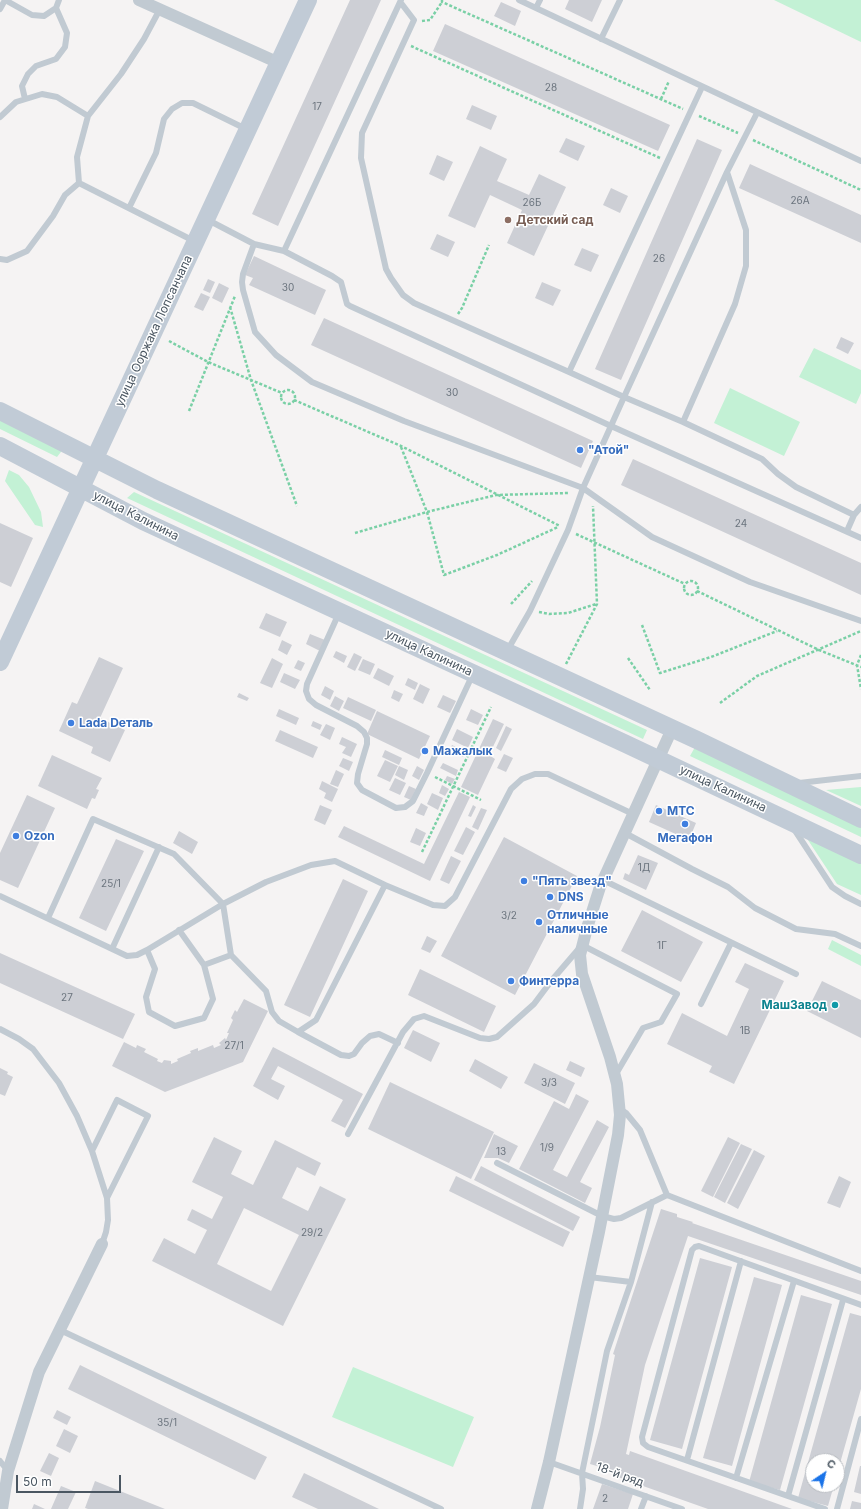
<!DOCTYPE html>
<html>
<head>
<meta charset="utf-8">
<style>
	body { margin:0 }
	#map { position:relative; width:861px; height:1509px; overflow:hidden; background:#f5f3f3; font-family:Inter,sans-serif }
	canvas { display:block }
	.north { position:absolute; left:805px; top:1453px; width:40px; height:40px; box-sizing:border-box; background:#fff; border:1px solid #b7bbc0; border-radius:50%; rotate:35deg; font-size:11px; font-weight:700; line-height:16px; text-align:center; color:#4a5661 }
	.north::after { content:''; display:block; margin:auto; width:14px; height:18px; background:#1a73e8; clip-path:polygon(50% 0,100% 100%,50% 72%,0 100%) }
	.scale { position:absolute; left:16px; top:1475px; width:105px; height:18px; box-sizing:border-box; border:2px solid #4a5661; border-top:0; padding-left:5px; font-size:12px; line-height:14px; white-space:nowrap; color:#4a5661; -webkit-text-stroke:3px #fff; paint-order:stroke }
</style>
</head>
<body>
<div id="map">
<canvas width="861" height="1509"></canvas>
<div class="north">С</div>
<div class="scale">50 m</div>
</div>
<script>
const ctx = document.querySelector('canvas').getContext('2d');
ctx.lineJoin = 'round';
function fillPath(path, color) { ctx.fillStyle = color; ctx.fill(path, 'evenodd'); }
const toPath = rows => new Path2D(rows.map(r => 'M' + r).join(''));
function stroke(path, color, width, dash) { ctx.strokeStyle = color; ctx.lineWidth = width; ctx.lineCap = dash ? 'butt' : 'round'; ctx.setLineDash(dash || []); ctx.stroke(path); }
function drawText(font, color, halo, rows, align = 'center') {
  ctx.font = font + ' Inter,sans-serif'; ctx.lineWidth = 3; ctx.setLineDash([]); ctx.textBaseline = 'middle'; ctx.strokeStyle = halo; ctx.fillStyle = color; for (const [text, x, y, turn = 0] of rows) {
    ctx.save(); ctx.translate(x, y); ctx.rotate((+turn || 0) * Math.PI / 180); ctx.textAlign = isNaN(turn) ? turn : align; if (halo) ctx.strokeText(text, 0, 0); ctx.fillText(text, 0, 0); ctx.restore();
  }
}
const green = toPath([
	[774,0,861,0,861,42],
	[814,348,861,370,861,393,856,404,799,377],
	[730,388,800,422,784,456,714,423],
	[0,417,64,448,57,457,0,429],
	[9,470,19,475,29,487,41,512,43,527,35,525,5,481],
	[134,492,647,730,643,739,127,498],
	[695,747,861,827,861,837,690,756],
	[861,787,861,806,826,790],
	[804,834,861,861,861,895,837,884],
	[832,940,861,955,861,966,828,949],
	[353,1367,474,1417,453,1467,332,1417]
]);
const building = toPath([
	[350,0,381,0,278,226,252,214],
	[569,0,602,0,592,22,565,9],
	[501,2,521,11,515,26,494,16],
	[445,24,670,125,658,151,433,51],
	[472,105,497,116,491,130,466,119],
	[566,138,585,146,578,161,559,152],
	[697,139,722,150,621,380,595,369],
	[480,146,507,159,497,181,529,195,539,174,566,187,534,256,507,243,522,210,490,195,475,228,448,216],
	[437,155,453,162,444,181,429,174],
	[750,164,861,215,861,243,739,188],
	[611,188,628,196,620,213,603,205],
	[437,234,455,242,448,257,430,249],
	[582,248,599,255,591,272,574,265],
	[254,256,326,290,315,315,249,285,253,278,245,275],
	[208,279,215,282,210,293,203,290],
	[542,282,561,290,553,306,535,298],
	[219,283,229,288,222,303,212,298],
	[201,293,210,297,203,311,194,307],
	[324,318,593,441,581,468,311,345],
	[841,337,854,343,848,354,836,348],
	[633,459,861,563,861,595,621,485],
	[0,523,33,538,11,587,0,582],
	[266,613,287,622,280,637,259,628],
	[310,634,325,640,320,651,306,644],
	[282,640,292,645,287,655,278,650],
	[336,651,347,656,344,663,333,657],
	[354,653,362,657,355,671,347,667],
	[99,657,123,668,100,718,125,730,110,762,91,753,93,747,59,731,72,702,77,704],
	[272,658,283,664,272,688,260,683],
	[363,659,375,664,370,675,358,670],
	[298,660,305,663,301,671,294,668],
	[378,668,394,676,389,686,373,678],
	[284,673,300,680,295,689,280,682],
	[408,678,418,683,415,690,405,685],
	[420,684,430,689,423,704,413,699],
	[325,686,334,691,330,700,321,695],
	[394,690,403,694,399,702,391,698],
	[239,693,249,698,247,701,237,697],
	[443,695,456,701,450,713,437,707],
	[335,696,344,701,339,711,330,706],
	[348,697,376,710,371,721,343,708],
	[279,709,299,718,296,725,276,716],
	[471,709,483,715,478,725,466,720],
	[377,711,430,736,419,759,367,734],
	[493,719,504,724,489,755,495,759,478,795,461,787],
	[313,721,322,725,320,730,311,726],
	[326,724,335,728,330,740,320,735],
	[506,726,512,729,501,751,496,748],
	[457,729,473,737,468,748,452,740],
	[280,730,318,747,313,758,275,741],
	[342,737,357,744,351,757,342,753,346,747,339,744],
	[452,745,466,752,463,757,449,751],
	[385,750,402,758,399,765,382,757],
	[504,754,513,758,506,772,497,768],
	[52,755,102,778,96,789,99,790,95,799,92,798,87,809,38,786],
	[343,758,353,762,349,771,339,766],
	[385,760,398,766,390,782,377,776],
	[443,763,458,770,456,776,440,768],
	[399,766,408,770,404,780,395,775],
	[417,766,424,770,419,780,412,776],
	[336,770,344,774,338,787,330,784],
	[447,776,455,779,452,784,445,780],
	[395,778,406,783,400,795,389,790],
	[322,781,338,789,332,802,324,798,326,793,319,789],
	[442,785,449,789,445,796,439,793],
	[409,786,416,789,411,800,404,797],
	[459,792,470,797,430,881,338,837,344,826,424,864],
	[432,793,443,798,438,810,427,804],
	[27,795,55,808,18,888,0,880,0,853],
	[421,803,428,807,424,816,416,813],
	[320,805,332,810,325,825,314,820],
	[473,805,476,807,471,817,468,816],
	[656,805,696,823,689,840,649,822],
	[481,808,487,810,478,830,472,827],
	[466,827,475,832,463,855,454,851],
	[416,828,426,833,420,846,410,842],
	[179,831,198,842,192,854,173,843],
	[504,837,577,876,515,995,441,956],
	[116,839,144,851,106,931,79,918],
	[638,855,658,863,646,890,623,879,625,873,629,875],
	[451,856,461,861,449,884,440,880],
	[343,879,368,891,310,1017,284,1005],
	[642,910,703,942,681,982,621,951],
	[427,936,437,941,430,953,421,949],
	[0,953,135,1014,123,1039,0,983],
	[745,963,784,981,734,1084,709,1072,712,1066,667,1044,682,1013,727,1036,749,989,735,982],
	[420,969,496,1006,484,1032,408,995],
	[822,981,861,1000,861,1038,807,1011],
	[244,999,268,1011,243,1062,165,1092,112,1066,124,1042,136,1048,137,1045,146,1049,144,1052,158,1059,157,1061,162,1063,164,1060,171,1061,171,1064,178,1061,177,1059,191,1053,190,1051,198,1048,198,1051,213,1045,214,1048,221,1045,219,1043,225,1038,226,1040,229,1033,227,1033,233,1020,231,1018,235,1010,237,1012],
	[413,1030,440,1043,431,1062,404,1048],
	[273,1047,363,1094,345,1128,331,1121,343,1100,278,1066,271,1079,285,1086,278,1100,253,1086],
	[475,1059,508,1077,501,1089,469,1071],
	[570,1061,585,1068,581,1077,566,1070],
	[534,1063,575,1083,565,1104,524,1083],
	[0,1068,8,1072,7,1074,13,1077,5,1096,0,1094],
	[390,1082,494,1132,471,1179,368,1129],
	[576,1094,589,1101,553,1170,567,1177,597,1120,609,1127,580,1182,592,1188,585,1203,519,1169,554,1101,569,1109],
	[494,1134,518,1146,509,1163,498,1158,484,1158],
	[214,1137,242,1151,231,1174,253,1185,275,1140,321,1163,315,1176,297,1167,282,1198,308,1211,320,1186,346,1199,283,1326,152,1261,164,1238,195,1254,207,1230,187,1220,192,1209,212,1219,223,1197,192,1182],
	[244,1208,299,1235,271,1291,217,1264],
	[728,1137,740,1143,713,1197,701,1191],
	[741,1144,752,1149,725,1203,714,1197],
	[754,1150,765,1156,738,1209,727,1203],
	[481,1166,580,1217,573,1231,474,1180],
	[456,1176,570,1232,563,1247,449,1191],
	[839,1176,851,1182,840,1208,827,1203],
	[661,1209,677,1214,677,1217,693,1222,692,1223,861,1281,861,1295,688,1236,645,1365,626,1454,629,1455,630,1451,792,1509,708,1509,612,1475,614,1471,590,1464,600,1427,615,1355,613,1354],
	[700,1258,732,1267,682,1449,650,1440],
	[754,1277,782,1285,732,1466,703,1458],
	[801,1295,832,1304,780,1490,749,1482],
	[850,1313,861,1316,861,1389,837,1474,837,1461,813,1461,813,1485,834,1485,828,1506,798,1498],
	[80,1365,267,1457,255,1480,68,1389],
	[57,1410,71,1417,67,1425,53,1418],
	[64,1429,78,1436,70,1453,56,1446],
	[49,1453,59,1458,51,1476,40,1471],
	[860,1466,861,1466,861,1494,854,1492],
	[304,1473,379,1509,318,1509,292,1497],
	[95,1481,165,1509,88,1509,85,1508],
	[602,1484,633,1494,628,1509,593,1509],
	[61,1486,76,1492,68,1509,51,1509],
	[852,1501,861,1503,861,1509,850,1509],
	[34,1504,45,1509,32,1509]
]);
const path = toPath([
	[442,0,442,2,683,109],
	[422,21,430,20,442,2],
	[411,46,660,158],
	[661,99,669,81],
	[699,116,738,133],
	[753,140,861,190],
	[230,307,251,380,297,506],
	[458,314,462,308,489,245],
	[169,341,208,362,282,393],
	'281 397a7 7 0 1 1 14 0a7 7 0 1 1-14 0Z',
	[294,400,401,446,560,526],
	[189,411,235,296],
	[401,447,427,512,444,575,497,555,558,527],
	[355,533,427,512,496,495,568,493],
	[576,534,685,584],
	'684 588a7 7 0 1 1 14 0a7 7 0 1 1-14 0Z',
	[697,591,819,650,861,667],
	[511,604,532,581],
	[539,612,549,614,568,613,596,604],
	[642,625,660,673,711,657,777,631],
	[861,655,857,665,861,689],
	[628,658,650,690],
	[566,664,597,604,593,506],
	[720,703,757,676,861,631],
	[435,777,481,800],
	[422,852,491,707]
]);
const lane = toPath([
	[5,0,32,15,44,16,56,8,59,0],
	[519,0,861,161],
	[401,3,414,20,362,133,361,158,386,269,391,278,403,295,414,303,569,372],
	[536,8,540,0],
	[0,9,5,0],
	[601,39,620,0],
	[25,99,22,86,28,74,36,66,56,59,65,47,67,33,56,8],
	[88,116,121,74,144,39,160,9],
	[0,117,16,102,42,94,57,97,88,116,77,157,79,183,194,241],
	[727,172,624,397,683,422,762,459,778,474,796,487,854,515],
	[129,208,156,153,164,119,172,109,182,103,193,103,246,129],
	[208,220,254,244,284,251,332,276,341,282,347,304,350,306,611,426,861,538],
	[254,244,243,274,242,282,243,290,255,332,276,355,312,382,404,421,583,488,652,537,750,582,861,621],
	[284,251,401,0],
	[0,259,7,260,27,251,53,216,65,195,79,183],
	[683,422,735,304,746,266,746,230,727,172,757,113],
	[847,531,854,515,861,507],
	[339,613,307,684,306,691,309,699,316,705,357,726,364,732,367,738,367,744,358,774,357,783,362,790,396,808,405,807,413,801,427,773,472,676],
	[507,651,530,611,568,530,583,488,624,397,569,372,702,87],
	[799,783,861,776],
	[794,829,832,887,845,896,861,904],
	[625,833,692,869,728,887,755,908,796,929,835,934,861,946],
	[603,880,796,974],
	[0,896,127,956,137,955,147,950,223,904,266,882,311,865,335,861,385,885],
	[48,918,93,819,174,854,223,904,231,955,266,991,272,1012,279,1021,298,1032,316,1020,385,885,433,905,445,906,455,897,511,789,522,779,535,774,548,774,633,814],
	[112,949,159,847],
	[147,950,155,969,146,997,149,1012,175,1026,204,1018,213,999,204,965,179,930],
	[204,965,231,955],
	[701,1004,731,943],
	[0,1029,19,1039,33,1049,59,1083,77,1116,92,1151,107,1198,108,1220,106,1232,102,1244],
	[298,1032,341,1055,349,1056,354,1054,362,1043,370,1036,379,1034,398,1043],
	[620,1109,626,1113,640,1130,667,1195,861,1271],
	[348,1134,403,1032,414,1019,424,1016,480,1038,489,1039,497,1037,534,1004,552,980,582,945,677,994,661,1022,643,1028,616,1074],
	[92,1151,117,1100,148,1116,107,1198],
	[497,1163,602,1216,614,1219,621,1218,667,1195],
	[589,1277,631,1282],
	[60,1330,441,1509],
	[687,1460,741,1261],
	[0,1461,8,1471],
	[549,1462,682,1509],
	[736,1478,794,1281],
	[788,1496,843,1300],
	[580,1509,583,1489,582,1473,607,1351,631,1282,652,1202],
	[641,1509,646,1496],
	[825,1509,648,1447,643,1443,642,1437,692,1250,695,1247,699,1246,861,1305],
	[837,1509,861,1419]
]);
const street = toPath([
	[139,0,279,63],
	[2,1509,8,1471,39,1372,102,1244],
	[537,1509,549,1462,599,1232,618,1135,620,1115,617,1084,610,1057,582,974,580,955,587,928,600,887,672,729]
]);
const secondary = toPath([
	[0,411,157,490,697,740,861,819],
	[0,446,143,521,626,744,861,855],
	[0,662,308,0]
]);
const markers = [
	[508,220,4,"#8d6e63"],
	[580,450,4,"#3f7fe0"],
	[71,723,4,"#3f7fe0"],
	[425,751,4,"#3f7fe0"],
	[659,811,4,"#3f7fe0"],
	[685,824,4,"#3f7fe0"],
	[16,836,4,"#3f7fe0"],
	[524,881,4,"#3f7fe0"],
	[550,897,4,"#3f7fe0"],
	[539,922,4,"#3f7fe0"],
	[511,981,4,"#3f7fe0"],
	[835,1005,4,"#0f9aa8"]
];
const numberNames = [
	["28",551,88],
	["17",317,107],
	["26А",800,201],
	["26Б",532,203],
	["26",659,259],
	["30",288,288],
	["30",452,393],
	["24",741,524],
	["1Д",644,868],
	["25/1",111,884],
	["3/2",509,916],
	["1Г",662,946],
	["27",67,998],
	["1В",745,1031],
	["27/1",234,1046],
	["3/3",549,1083],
	["1/9",547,1148],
	["13",501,1152],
	["29/2",312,1233],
	["35/1",167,1423],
	["2",605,1499]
];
const educationNames = [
	["Детский сад",516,220]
];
const streetNames = [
	["улица Ооржака Лопсанчапа",154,331,-65],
	["улица Калинина",136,516,27],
	["улица Калинина",429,653,25],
	["улица Калинина",723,789,25],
	["18-й ряд",620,1475,20]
];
const shopNames = [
	["\"Атой\"",588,450],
	["Lada Dеталь",79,723],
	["Мажалык",433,751],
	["МТС",667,811],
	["Ozon",24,836],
	["Мегафон",685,838,"center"],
	["\"Пять звезд\"",532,881],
	["DNS",558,897],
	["Отличные",547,915],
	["наличные",547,929],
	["Финтерра",519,981]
];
const cultureNames = [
	["МашЗавод",827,1005]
];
fillPath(green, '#c3f1d5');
fillPath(building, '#cdcfd5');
stroke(path, '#7ad0a6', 2.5, [3, 2]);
stroke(lane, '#c1cad2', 6);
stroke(street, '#c1cad2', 12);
stroke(secondary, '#c1cbd6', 18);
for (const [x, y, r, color] of markers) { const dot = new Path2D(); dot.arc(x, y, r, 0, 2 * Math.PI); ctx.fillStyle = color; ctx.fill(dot); stroke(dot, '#fff', 1.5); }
drawText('10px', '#6b747e', null, numberNames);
drawText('bold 12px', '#785e54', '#fff', educationNames, 'left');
drawText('12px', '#4a5661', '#fff', streetNames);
drawText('bold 12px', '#366cbe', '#fff', shopNames, 'left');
drawText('bold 12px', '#0d838f', '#fff', cultureNames, 'right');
</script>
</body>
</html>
